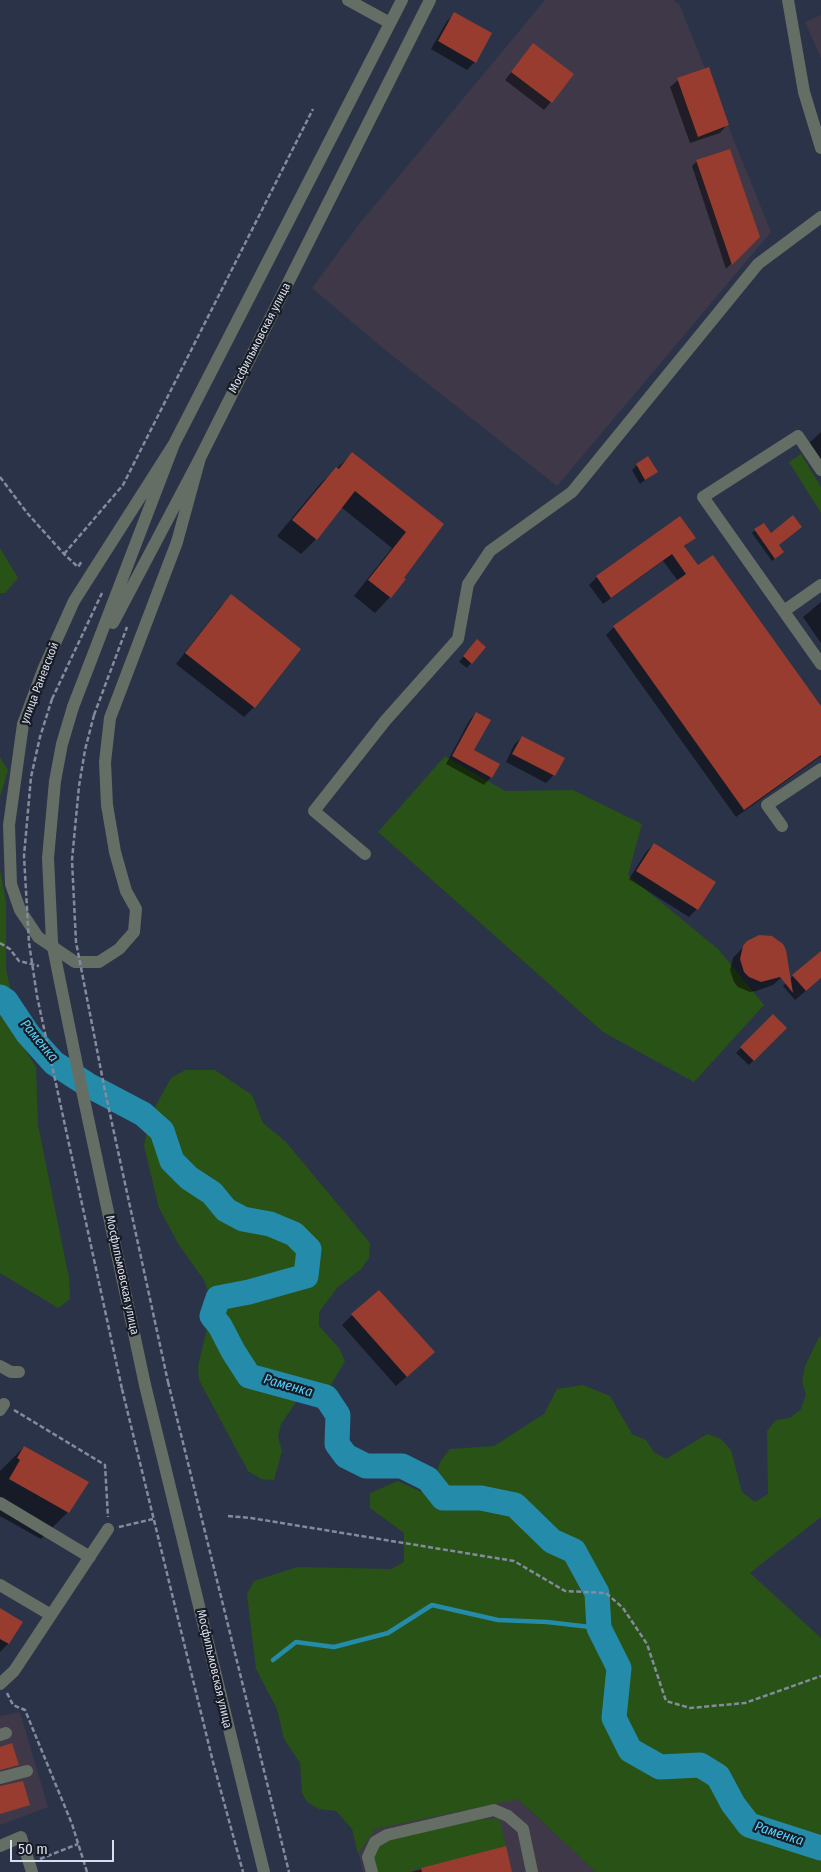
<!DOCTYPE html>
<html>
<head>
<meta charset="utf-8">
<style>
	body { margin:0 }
	#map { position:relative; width:821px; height:1872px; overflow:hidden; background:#2b3349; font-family:"Fira Sans Condensed",sans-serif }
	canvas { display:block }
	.scale { position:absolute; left:10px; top:1840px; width:104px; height:22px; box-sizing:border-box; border:2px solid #d9dfed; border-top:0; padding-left:6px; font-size:15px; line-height:18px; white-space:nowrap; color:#d9dfed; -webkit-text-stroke:4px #181b25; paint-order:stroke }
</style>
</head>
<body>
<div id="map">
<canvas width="821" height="1872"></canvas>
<div class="scale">50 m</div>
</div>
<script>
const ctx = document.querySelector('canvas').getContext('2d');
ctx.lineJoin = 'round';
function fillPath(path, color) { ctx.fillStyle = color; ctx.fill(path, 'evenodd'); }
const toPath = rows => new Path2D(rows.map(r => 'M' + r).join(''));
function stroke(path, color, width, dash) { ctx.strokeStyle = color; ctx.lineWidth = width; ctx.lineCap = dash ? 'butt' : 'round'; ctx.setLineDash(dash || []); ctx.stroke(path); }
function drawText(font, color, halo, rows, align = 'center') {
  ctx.font = font + ' "Fira Sans Condensed",sans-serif'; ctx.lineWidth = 4.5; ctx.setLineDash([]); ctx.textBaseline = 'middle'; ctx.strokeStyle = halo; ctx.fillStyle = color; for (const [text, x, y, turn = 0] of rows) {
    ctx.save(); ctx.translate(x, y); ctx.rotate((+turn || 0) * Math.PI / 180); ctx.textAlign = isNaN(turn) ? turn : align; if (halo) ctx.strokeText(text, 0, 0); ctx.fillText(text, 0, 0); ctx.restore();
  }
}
const industrial = toPath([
	[545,0,673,0,679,4,771,232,557,486,384,349,312,288,360,223],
	[821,15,821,58,805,22],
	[20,1712,48,1807,0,1825,0,1716],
	[475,1759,596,1872,363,1872,343,1788]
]);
const green = toPath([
	[801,454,821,487,821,513,789,462],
	[0,548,18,578,5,593,0,593],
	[445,756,505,791,573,790,642,824,628,875,718,949,764,1005,694,1082,603,1032,378,832],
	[0,757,8,770,0,797],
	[0,870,6,902,6,969,23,1046,36,1067,38,1125,69,1278,70,1299,58,1308,0,1273],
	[185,1070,215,1070,252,1095,263,1123,286,1142,370,1243,369,1258,361,1269,337,1288,319,1312,319,1326,339,1348,345,1361,331,1385,303,1392,281,1424,278,1437,282,1451,274,1480,261,1479,248,1471,199,1380,198,1366,212,1308,209,1294,204,1280,179,1245,159,1208,144,1146,150,1116,171,1078],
	[821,1336,821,1517,750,1573,821,1638,821,1872,596,1872,518,1799,375,1829,358,1854,352,1829,336,1811,319,1809,307,1802,302,1793,300,1763,284,1739,277,1709,256,1669,247,1594,254,1581,297,1567,391,1569,404,1562,404,1533,370,1508,370,1493,398,1481,424,1493,434,1482,440,1462,450,1449,494,1446,544,1414,557,1389,583,1385,610,1396,632,1434,646,1440,654,1452,666,1459,707,1434,721,1439,731,1450,742,1492,755,1502,768,1494,767,1431,776,1420,790,1418,801,1409,806,1395,802,1381,805,1366,819,1337],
	[483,1812,485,1820,499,1818,506,1846,406,1872,378,1872,368,1857,375,1842]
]);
const shadow = toPath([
	[454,14,475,62,467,70,431,49,447,21],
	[533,45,551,102,544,110,505,80],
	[678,80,727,125,720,133,690,143,670,87],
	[697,161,759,236,726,269,692,166],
	[821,432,821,462,808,444],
	[352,454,442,525,402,578,404,580,390,597,375,613,354,596,392,548,341,507,316,539,301,554,277,536,321,483],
	[637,465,656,472,640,484,632,470],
	[755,530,778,545,779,555,772,561,752,533],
	[694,538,684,547,698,567,821,708,821,756,736,817,606,635,614,627,678,581,663,561,603,604,589,585,597,577],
	[231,596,254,707,244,717,176,664,221,606],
	[821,602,821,643,803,617],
	[472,646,471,663,467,668,459,662],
	[476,713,472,751,491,777,484,785,446,764,469,721],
	[522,737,554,775,546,783,506,762,514,745],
	[654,844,697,909,689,917,629,879,646,852],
	[748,942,784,975,773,985,756,991,750,992,738,987,734,982,730,970,733,958],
	[821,959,821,978,795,1000,783,986,793,976],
	[773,1016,785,1028,749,1065,736,1053],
	[352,1315,423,1362,396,1386,342,1325],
	[24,1447,68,1512,41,1539,0,1516,0,1471],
	[0,1610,21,1622,8,1644,0,1652],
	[505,1848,511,1872,411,1872]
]);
const stream = toPath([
	[273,1660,296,1642,334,1647,388,1633,432,1605,498,1620,547,1622,599,1628]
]);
const river = toPath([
	[0,997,6,1001,28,1034,54,1063,88,1085,143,1114,162,1131,172,1161,189,1178,212,1193,226,1210,243,1219,270,1224,294,1234,309,1249,306,1276,249,1292,218,1298,212,1316,220,1326,233,1351,249,1376,326,1397,338,1415,337,1444,346,1456,366,1466,402,1466,428,1479,443,1498,481,1498,515,1505,552,1541,574,1551,597,1593,599,1628,619,1668,614,1718,630,1750,660,1767,700,1765,718,1776,733,1804,749,1825,821,1848]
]);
const building = toPath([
	[454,12,492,33,476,63,438,41],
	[533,43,574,74,552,103,511,72],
	[709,67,729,125,698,137,677,78],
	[730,149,760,237,732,265,696,160],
	[352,452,444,524,404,578,406,579,391,598,368,580,406,532,355,491,317,540,292,520,336,467,339,469],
	[648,456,658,472,645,480,636,464],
	[793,515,802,527,779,545,784,552,775,559,754,529,764,523,771,533],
	[680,516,696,538,684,546,698,565,713,555,821,706,821,755,744,810,613,626,686,574,672,554,611,598,596,576],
	[231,594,301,649,255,708,185,653],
	[477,639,486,647,472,664,463,656],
	[476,712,491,720,474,750,500,764,492,778,452,756],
	[522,736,565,758,555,776,512,754],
	[654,843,716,882,698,910,636,871],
	[759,935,772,936,783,944,786,950,793,993,780,977,761,982,749,977,744,972,740,959,743,946,747,941],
	[821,951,821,978,806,991,792,975],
	[773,1014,787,1028,754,1061,740,1047],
	[379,1290,435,1352,407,1377,351,1314],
	[24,1446,89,1482,69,1513,9,1479,20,1460,17,1458],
	[0,1608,23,1622,9,1644,0,1639],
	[12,1743,19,1765,0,1770,0,1747],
	[23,1781,30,1805,0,1814,0,1786],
	[506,1846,512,1872,422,1872,421,1868]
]);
const path = toPath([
	[0,477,28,514,64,554,78,567,82,561],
	[64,554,123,485,313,109],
	[52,699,102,593],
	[94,715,127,627],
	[0,943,10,949,19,961,39,966],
	[168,1382,289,1872],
	[122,1389,213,1762,243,1872],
	[14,1410,105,1465,108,1517],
	[228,1516,251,1518,514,1561,565,1591,606,1593,623,1608,647,1644,666,1701,690,1708,745,1703,821,1676],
	[119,1527,153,1519],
	[7,1693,13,1705,25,1710,72,1824,87,1872],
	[40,1859,78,1844]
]);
const minor = toPath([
	[348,0,390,23],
	[788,0,804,92,821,148],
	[174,444,74,601,43,670,23,724,9,825,11,884,20,910,38,937,75,962,99,962,119,949,134,932,136,909,126,891,115,852,107,805,105,762,110,718,177,542,200,458],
	[821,470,798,436,703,497,821,664],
	[784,611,821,585],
	[113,623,200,458,430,0],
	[73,707,174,444,402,0],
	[782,826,767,805,821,769],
	[365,854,314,811,385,721,458,639,468,584,490,551,572,492,758,264,821,217],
	[0,1366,11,1372,19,1372],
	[145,1385,264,1872],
	[0,1410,4,1404],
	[0,1503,90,1557],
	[0,1585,51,1615],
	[0,1684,14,1671,108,1529],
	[0,1735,6,1733],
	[0,1778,27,1771],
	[0,1846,21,1837,32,1872],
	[372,1872,368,1857,375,1842,387,1835,494,1810,508,1816,523,1829,532,1872]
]);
const pathBridge = toPath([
	[52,699,40,737,31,777,24,856,29,943,37,996,122,1389],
	[94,715,85,750,79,786,72,860,76,942,105,1091,168,1382]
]);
const minorBridge = toPath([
	[73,707,62,744,55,781,48,858,52,942,83,1095,145,1385]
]);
const streetNames = [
	["Мосфильмовская улица",260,338,-63],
	["улица Раневской",40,683,-69],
	["Мосфильмовская улица",122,1275,78],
	["Мосфильмовская улица",214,1669,77]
];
const waterNames = [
	["Раменка",39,1041,50],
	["Раменка",288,1386,16],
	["Раменка",779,1834,18]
];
fillPath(industrial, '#3f3849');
fillPath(green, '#295216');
fillPath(shadow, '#0007');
stroke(stream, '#248caa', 4.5);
stroke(river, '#248caa', 25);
fillPath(building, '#973c2e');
stroke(path, '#848b9d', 2.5, [5, 2.5]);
stroke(minor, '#656e64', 12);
stroke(pathBridge, '#848b9d', 2.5, [5, 2.5]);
stroke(minorBridge, '#656e64', 12);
drawText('12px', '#d9dfed', '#181b25', streetNames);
drawText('italic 14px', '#52d3fb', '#181b25', waterNames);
</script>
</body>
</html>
